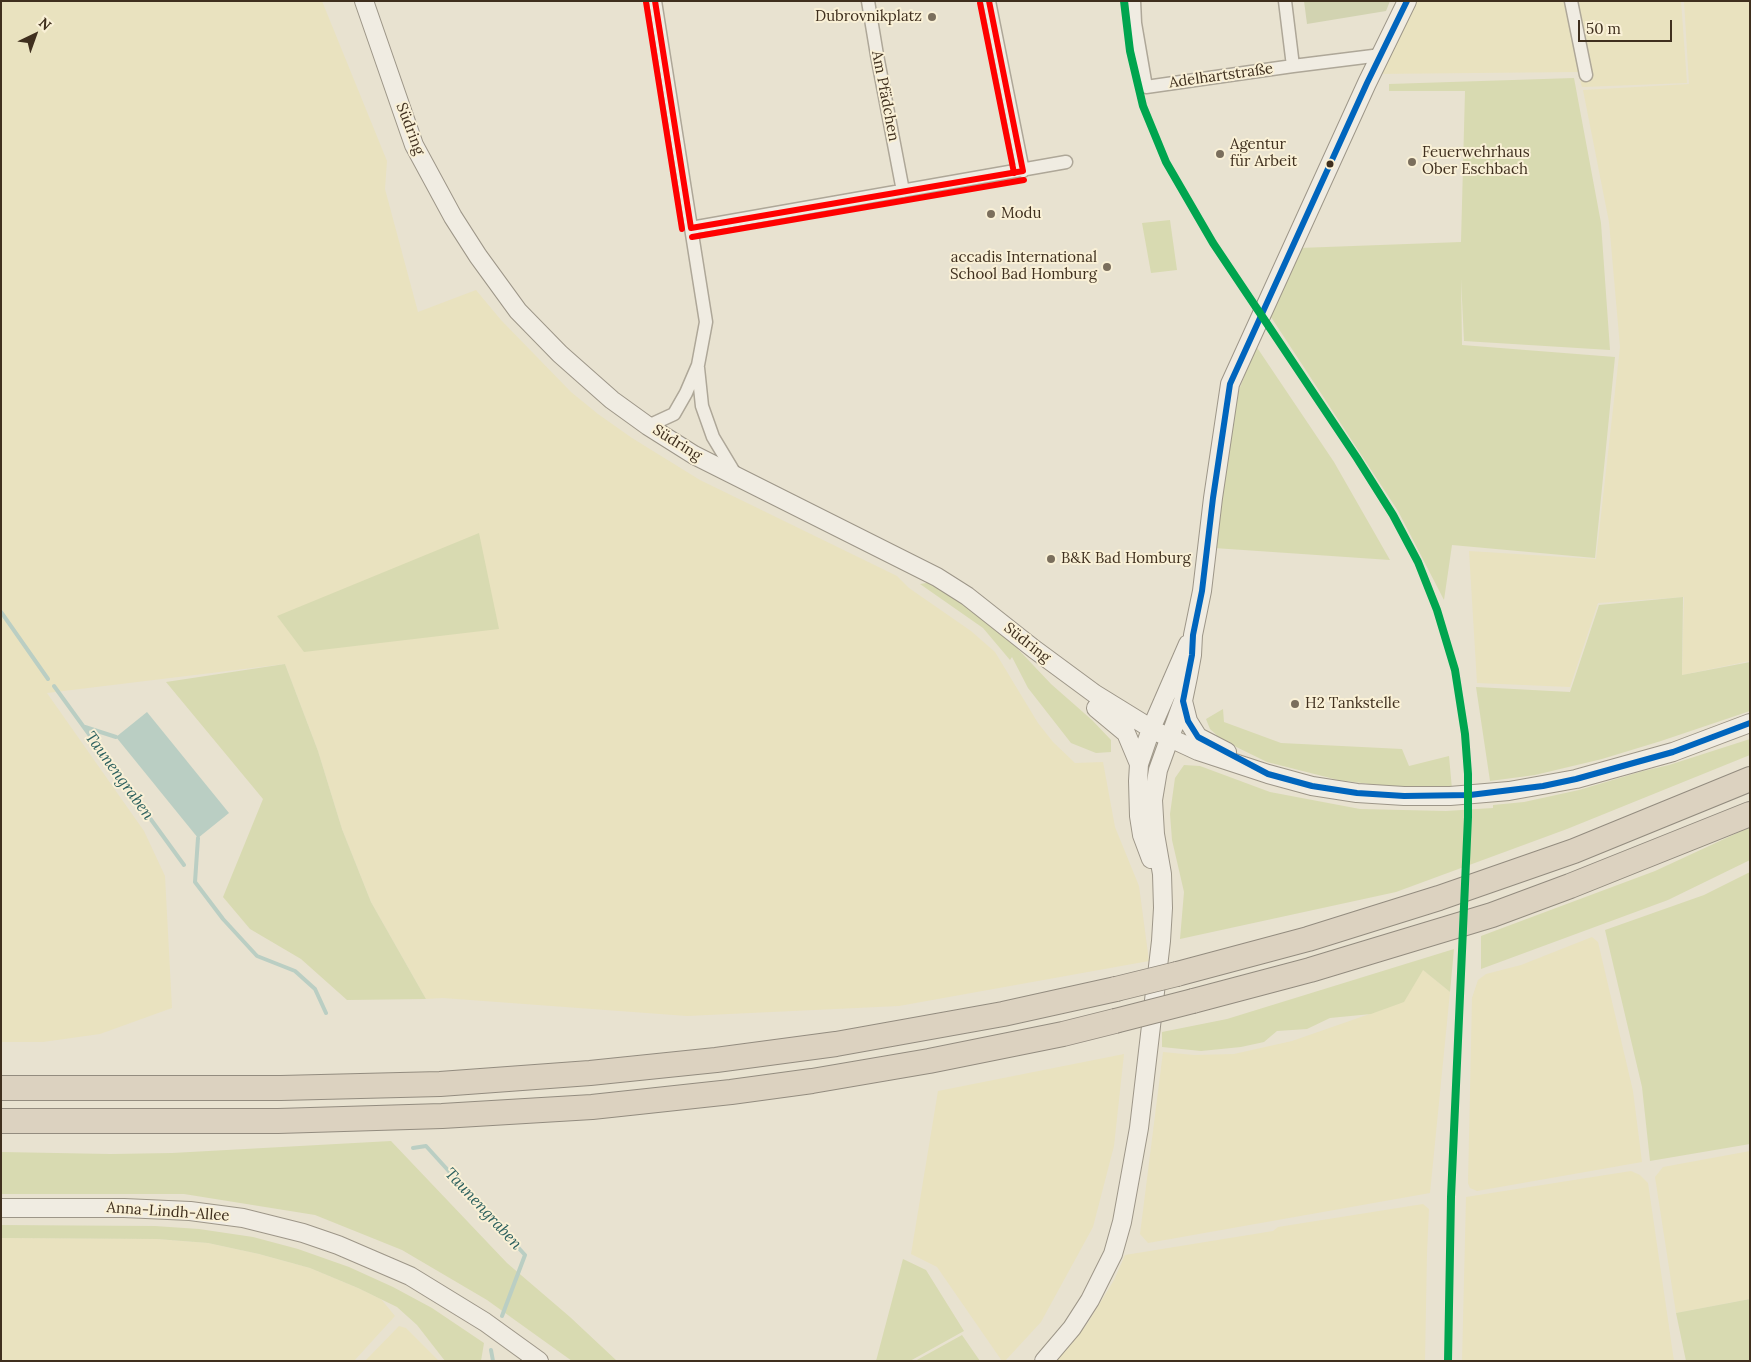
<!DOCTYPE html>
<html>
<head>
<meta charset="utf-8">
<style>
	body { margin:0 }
	#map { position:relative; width:1751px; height:1362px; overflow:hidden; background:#e8e2d0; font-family:Lora,serif }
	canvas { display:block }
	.frame { position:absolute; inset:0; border:2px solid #3f2f1e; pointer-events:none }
	.north { position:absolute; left:10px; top:10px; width:50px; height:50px; -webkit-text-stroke:4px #f9f0d6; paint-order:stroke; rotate:42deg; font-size:14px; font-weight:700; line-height:20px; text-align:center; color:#3f2f1e }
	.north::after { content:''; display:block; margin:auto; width:18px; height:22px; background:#3f2f1e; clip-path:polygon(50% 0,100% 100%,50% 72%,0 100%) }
	.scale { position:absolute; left:1578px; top:20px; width:94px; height:22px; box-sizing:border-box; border:2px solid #3f2f1e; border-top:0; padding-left:6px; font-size:15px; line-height:18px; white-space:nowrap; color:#3f2f1e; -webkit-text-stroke:4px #f9f0d6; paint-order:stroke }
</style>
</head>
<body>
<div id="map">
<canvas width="1751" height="1362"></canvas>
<div class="frame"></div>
<div class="north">N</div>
<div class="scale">50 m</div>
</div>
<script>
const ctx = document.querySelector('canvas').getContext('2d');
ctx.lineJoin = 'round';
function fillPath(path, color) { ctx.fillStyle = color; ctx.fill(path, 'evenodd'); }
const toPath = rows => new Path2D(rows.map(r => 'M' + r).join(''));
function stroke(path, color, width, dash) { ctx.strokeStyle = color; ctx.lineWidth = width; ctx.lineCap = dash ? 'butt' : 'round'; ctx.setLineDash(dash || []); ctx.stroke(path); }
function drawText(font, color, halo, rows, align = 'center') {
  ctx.font = font + ' Lora,serif'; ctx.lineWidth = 4; ctx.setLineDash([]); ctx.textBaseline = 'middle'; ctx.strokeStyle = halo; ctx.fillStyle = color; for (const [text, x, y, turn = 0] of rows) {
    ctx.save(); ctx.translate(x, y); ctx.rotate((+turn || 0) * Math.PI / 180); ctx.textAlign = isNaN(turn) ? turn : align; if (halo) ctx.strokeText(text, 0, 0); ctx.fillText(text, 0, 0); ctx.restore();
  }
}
const farmland = toPath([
	[1,1,322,1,387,161,385,189,418,312,476,290,501,320,571,392,598,414,632,438,700,480,897,576,909,588,971,631,995,652,1038,723,1053,742,1075,763,1103,762,1115,827,1139,886,1149,961,899,1006,687,1016,443,998,426,999,371,902,342,829,318,751,285,664,47,693,144,831,165,876,172,1008,100,1034,43,1042,1,1042],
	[1407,1,1681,1,1687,83,1582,87,1578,72,1372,74],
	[1684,1,1750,1,1750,661,1682,675,1684,597,1598,603,1570,687,1477,683,1469,551,1596,559,1620,347,1609,222,1583,90,1689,84],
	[1592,937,1598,942,1633,1091,1642,1162,1477,1191,1470,1188,1468,1183,1472,998,1478,980,1486,974,1521,965],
	[1422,969,1450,992,1430,1193,1148,1243,1140,1234,1163,1052,1194,1055,1234,1054,1292,1041,1384,1009],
	[1124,1054,1114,1146,1093,1227,1041,1322,1005,1361,1002,1361,937,1267,911,1254,938,1091],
	[1750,1151,1750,1299,1676,1313,1655,1177,1663,1167],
	[1631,1171,1640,1175,1648,1183,1674,1361,1462,1361,1466,1197],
	[1423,1204,1429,1209,1427,1253,1425,1361,1056,1361,1087,1324,1114,1280,1125,1255,1273,1231,1278,1227],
	[1,1238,157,1239,208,1243,259,1254,310,1268,358,1288,381,1299,395,1316,354,1361,1,1361],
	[399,1326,406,1328,439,1361,365,1361]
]);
const green = toPath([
	[1574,78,1601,223,1610,350,1464,341,1461,279,1462,345,1615,357,1595,558,1452,545,1444,600,1398,511,1269,314,1299,248,1461,242,1465,91,1389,91,1389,84],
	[1170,220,1177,270,1151,273,1142,223],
	[1256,346,1334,462,1390,560,1214,548,1237,395],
	[479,533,499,629,304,652,277,616],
	[933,582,985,617,1017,648,1051,684,1092,720,1111,740,1111,752,1096,753,1071,743,1028,688,1012,657,1010,660,983,628,920,584],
	[1683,597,1682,675,1750,662,1750,711,1661,741,1602,759,1535,775,1490,781,1476,687,1570,692,1599,605],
	[285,664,318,751,342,829,371,902,426,999,347,1000,301,959,250,929,223,897,263,799,166,682],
	[1223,709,1224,722,1281,743,1402,749,1409,766,1449,756,1452,789,1402,788,1338,780,1267,762,1222,740,1210,729,1206,719],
	[1750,739,1750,755,1567,829,1396,892,1180,939,1184,892,1172,840,1170,814,1175,778,1184,765,1200,766,1270,792,1360,809,1446,811,1493,808,1493,805,1524,802,1579,790,1643,771,1669,765],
	[1750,827,1750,860,1668,900,1481,969,1481,936,1655,871],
	[1750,872,1750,1144,1650,1161,1642,1087,1605,930,1704,895],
	[1454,949,1450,992,1423,970,1404,1002,1371,1014,1330,1018,1307,1029,1277,1031,1264,1042,1241,1047,1201,1051,1162,1047,1162,1032,1227,1019],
	[391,1141,507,1263,570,1317,617,1361,572,1361,487,1300,402,1250,315,1215,184,1194,1,1194,1,1152,111,1154,172,1153],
	[1,1225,155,1226,199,1229,253,1237,298,1249,349,1267,393,1287,432,1308,484,1343,481,1361,445,1361,417,1325,397,1307,358,1288,310,1268,259,1254,208,1243,157,1239,1,1238],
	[903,1259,926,1270,964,1331,910,1361,876,1361],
	[1750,1299,1750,1361,1686,1361,1676,1313],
	[962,1335,980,1361,915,1361]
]);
const cemetery = toPath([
	[1304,1,1390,1,1386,11,1307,24]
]);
const water = toPath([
	[147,712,229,813,198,838,116,737]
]);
const stream = toPath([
	[1,612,48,679],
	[54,686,184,865],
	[85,727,116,737],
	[198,838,195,882,223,919,257,956,295,971,315,989,326,1013],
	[413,1148,426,1146,525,1255,502,1316],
	[491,1350,493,1361]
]);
const street = toPath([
	[868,1,877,55,903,191],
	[989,1,1023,171],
	[1134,1,1135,23,1146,87,1293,66,1381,55],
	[1285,1,1293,66],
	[1571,1,1586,75],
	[691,228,1066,162],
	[698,368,702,406,713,437,737,477],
	[648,426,674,414,686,393,698,365,706,322,655,1]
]);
const secondary = toPath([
	[364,1,414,145,453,217,478,256,518,311,560,354,612,400,648,426,694,455,937,577,967,596,1034,649,1095,694,1155,731,1198,751,1268,774,1312,786,1357,793,1404,796,1450,796,1509,791,1576,779,1673,752,1750,723],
	[1183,701,1188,721,1198,737,1227,752],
	[1096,708,1126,733,1139,764],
	[1151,859,1142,835,1139,816,1138,781,1139,764,1151,729,1188,644],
	[1,1208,124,1208,190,1211,243,1218,303,1233,338,1245,410,1276,485,1322,539,1361],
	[1044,1361,1072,1328,1090,1300,1113,1254,1122,1222,1139,1128,1161,941,1163,908,1162,874,1155,834,1153,800,1158,770,1183,701,1188,677,1192,655,1193,635,1202,591,1213,498,1230,384,1367,83,1407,1]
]);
const highway = toPath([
	[1177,974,1308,939,1439,898,1574,851,1750,779],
	[1193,1001,1310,970,1492,915,1570,886,1750,814],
	[1,1088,281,1088,440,1084,590,1073,716,1060,836,1044,1003,1014,1116,989],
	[1,1121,278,1121,442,1116,592,1107,731,1092,812,1081,929,1061,1063,1034,1115,1021]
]);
const highwayBridge = toPath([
	[1116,989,1177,974],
	[1115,1021,1193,1001]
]);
const bus1 = toPath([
	[1407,1,1367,83,1230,384,1213,498,1202,591,1193,635,1192,655,1183,701,1188,721,1198,737,1268,774,1312,786,1357,793,1404,796,1470,795,1543,786,1576,779,1673,752,1750,723]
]);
const bus2 = toPath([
	[655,1,691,228],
	[989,1,1023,171],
	[691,228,1023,171]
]);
const bus3 = toPath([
	[646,2,682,229],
	[980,3,1014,173],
	[692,237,1024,180]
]);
const metro1 = toPath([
	[1124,1,1130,51,1143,106,1166,162,1213,243,1357,458,1393,515,1418,562,1437,610,1455,670,1465,734,1468,774,1468,817,1451,1197,1448,1361]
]);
const markers = [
	[932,17,5,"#7a6e5c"],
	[1220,154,5,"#7a6e5c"],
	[1412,162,5,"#7a6e5c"],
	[1330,164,4.5,"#3f2f1e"],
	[991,214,5,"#7a6e5c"],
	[1107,267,5,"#7a6e5c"],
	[1051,559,5,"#7a6e5c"],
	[1295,704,5,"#7a6e5c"]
];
const poiNames = [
	["Dubrovnikplatz",922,17,"right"],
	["Agentur",1230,145],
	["für Arbeit",1230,162],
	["Feuerwehrhaus",1422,153],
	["Ober Eschbach",1422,170],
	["Modu",1001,214],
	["accadis International",1097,258,"right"],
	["School Bad Homburg",1097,275,"right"],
	["B&K Bad Homburg",1061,559],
	["H2 Tankstelle",1305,704]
];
const streetNames = [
	["Adelhartstraße",1221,76,-8],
	["Am Pfädchen",885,96,79],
	["Südring",410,129,69],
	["Südring",677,443,32],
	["Südring",1027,643,38],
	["Anna-Lindh-Allee",168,1212,4]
];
const waterNames = [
	["Taunengraben",119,776,54],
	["Taunengraben",483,1209,47]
];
fillPath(farmland, '#e9e2bf');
fillPath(green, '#d8dab1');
fillPath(cemetery, '#d2d3b1');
fillPath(water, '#bacec3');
stroke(stream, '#bacec3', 4);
stroke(street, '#aea798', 15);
stroke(secondary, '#9d9688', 20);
stroke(highway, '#938c7f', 26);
stroke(street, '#f0ece2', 12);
stroke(secondary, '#f0ece2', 18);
stroke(highway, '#dcd2c0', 24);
stroke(highwayBridge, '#938c7f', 26, []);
stroke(highwayBridge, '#dcd2c0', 24);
stroke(bus1, '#0065bd', 6);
stroke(bus2, '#f00', 6);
stroke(bus3, '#f00', 6);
stroke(metro1, '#00a54f', 8);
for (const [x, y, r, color] of markers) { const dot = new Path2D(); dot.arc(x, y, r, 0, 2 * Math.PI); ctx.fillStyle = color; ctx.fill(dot); stroke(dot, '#f9f0d6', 2); }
drawText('15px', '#3f2f1e', '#f9f0d6', poiNames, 'left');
drawText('15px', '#3f2f1e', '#f9f0d6', streetNames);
drawText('italic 16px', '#2c605e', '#f9f0d6', waterNames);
</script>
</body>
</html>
